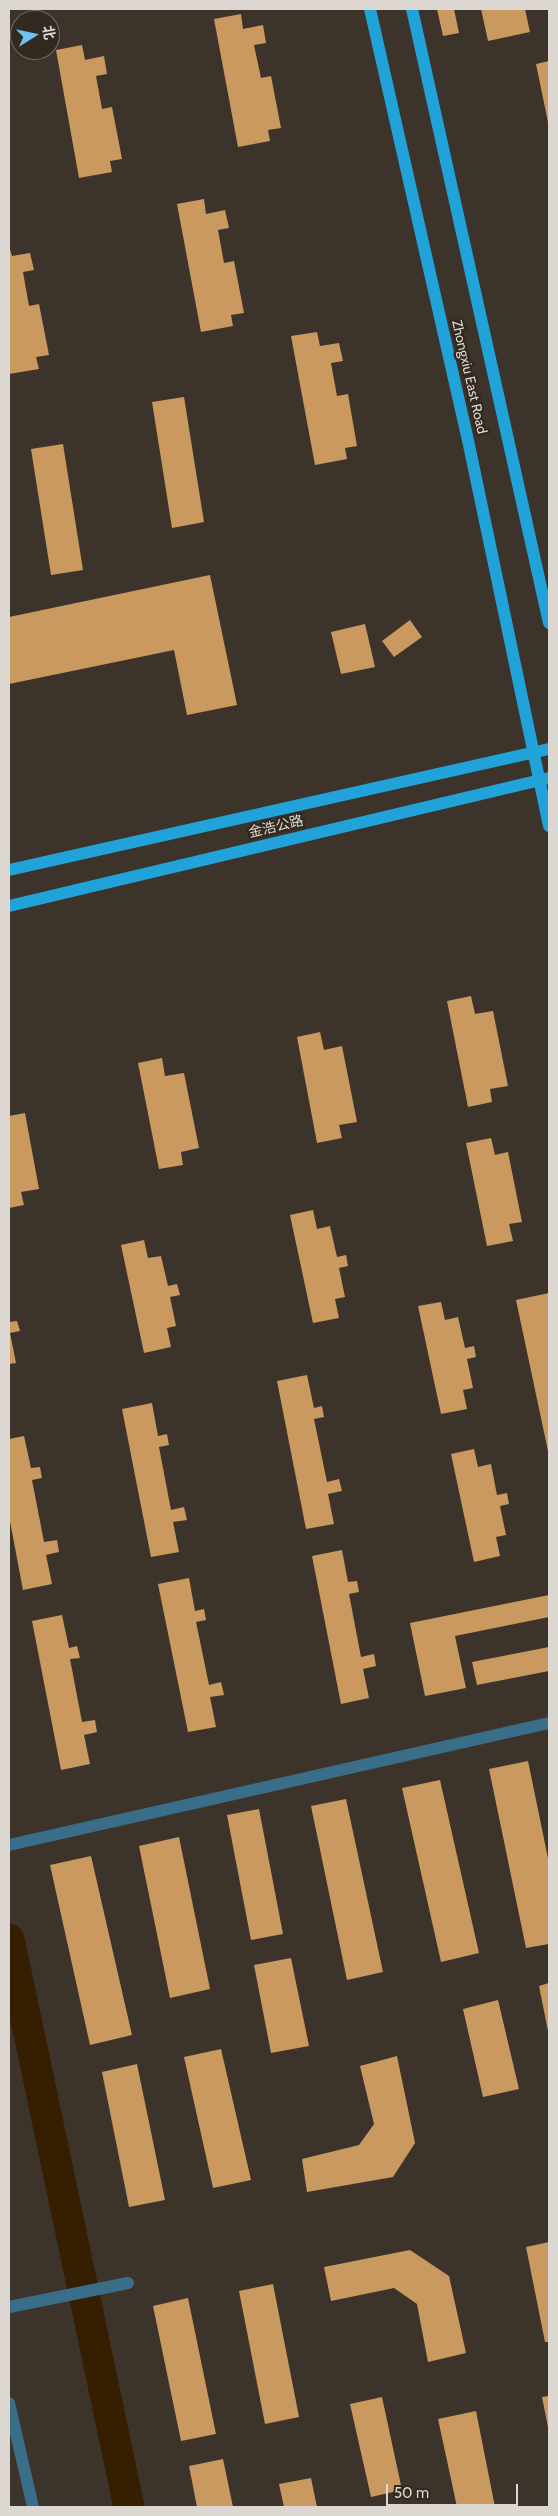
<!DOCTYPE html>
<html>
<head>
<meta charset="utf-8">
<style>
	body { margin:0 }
	#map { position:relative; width:558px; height:2516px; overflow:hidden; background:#3c342a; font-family:Cabin,"Noto Sans SC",sans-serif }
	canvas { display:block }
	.frame { position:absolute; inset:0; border:10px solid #dcd7d1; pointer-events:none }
	.north { position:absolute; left:10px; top:10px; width:50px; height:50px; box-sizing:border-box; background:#322a20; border:1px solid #766f67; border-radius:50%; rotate:80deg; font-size:14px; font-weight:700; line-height:20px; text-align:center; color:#dcd7d1 }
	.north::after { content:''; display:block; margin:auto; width:18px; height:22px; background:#6ac3f1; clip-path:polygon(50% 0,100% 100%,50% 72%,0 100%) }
	.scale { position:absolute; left:386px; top:2484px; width:132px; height:22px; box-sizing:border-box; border:2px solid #dcd7d1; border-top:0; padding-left:6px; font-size:15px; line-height:18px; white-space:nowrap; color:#dcd7d1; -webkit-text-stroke:4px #322a20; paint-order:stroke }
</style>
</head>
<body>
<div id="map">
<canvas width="558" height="2516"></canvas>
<div class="frame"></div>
<div class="north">北</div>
<div class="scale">50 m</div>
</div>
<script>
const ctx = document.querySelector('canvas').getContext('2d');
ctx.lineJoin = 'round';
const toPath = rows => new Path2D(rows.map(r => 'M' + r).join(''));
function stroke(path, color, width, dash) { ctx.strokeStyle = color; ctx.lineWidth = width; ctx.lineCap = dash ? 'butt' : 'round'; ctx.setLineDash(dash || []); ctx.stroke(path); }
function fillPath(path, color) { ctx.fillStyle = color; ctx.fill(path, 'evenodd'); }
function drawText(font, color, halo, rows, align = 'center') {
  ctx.font = font + ' Cabin,"Noto Sans SC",sans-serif'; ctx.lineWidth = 5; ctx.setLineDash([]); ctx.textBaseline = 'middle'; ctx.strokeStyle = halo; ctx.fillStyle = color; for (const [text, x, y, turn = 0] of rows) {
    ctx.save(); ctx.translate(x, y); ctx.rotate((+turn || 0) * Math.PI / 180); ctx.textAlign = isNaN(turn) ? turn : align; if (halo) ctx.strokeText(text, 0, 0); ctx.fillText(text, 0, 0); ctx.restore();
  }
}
const river = toPath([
	[9,1939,129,2507]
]);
const building = toPath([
	[437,9,454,9,459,33,443,36],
	[481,9,525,9,530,32,488,41],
	[241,14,243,29,263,25,266,43,254,45,261,78,271,76,281,128,268,130,270,141,238,147,214,19],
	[82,45,85,60,104,56,107,74,96,76,102,109,112,107,122,159,110,161,112,172,79,178,56,50],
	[549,61,549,121,548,122,536,64],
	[204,199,206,214,225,210,229,228,218,230,224,263,234,261,244,313,231,315,233,326,201,332,177,204],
	[9,246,12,256,30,253,34,270,23,272,29,306,39,304,49,355,36,357,39,369,9,374],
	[317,332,320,346,339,343,343,361,331,363,337,396,348,394,357,446,345,448,347,459,315,465,291,336],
	[184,397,204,522,172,528,152,402],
	[63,444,83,570,51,575,31,449],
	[210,575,237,705,187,715,174,650,9,684,9,617],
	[410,620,422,637,394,657,382,641],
	[365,624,375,667,341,674,331,632],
	[471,996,475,1014,493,1011,508,1086,490,1089,492,1102,468,1107,447,1001],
	[320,1032,324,1050,342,1046,357,1122,339,1125,342,1138,317,1143,297,1037],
	[162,1058,165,1076,184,1073,199,1148,181,1152,183,1165,159,1169,138,1063],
	[25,1113,39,1189,21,1192,24,1205,9,1208,9,1116],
	[491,1138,495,1155,508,1152,522,1222,509,1224,513,1241,487,1246,466,1143],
	[313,1210,317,1229,330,1226,337,1257,346,1255,348,1266,339,1268,345,1297,335,1299,339,1318,313,1323,290,1215],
	[144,1240,148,1258,161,1256,168,1286,177,1284,180,1295,170,1297,176,1326,167,1328,171,1347,144,1353,121,1245],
	[549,1293,549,1451,548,1451,516,1300],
	[441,1302,445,1320,458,1317,465,1348,474,1346,476,1357,467,1359,473,1388,463,1390,467,1409,441,1414,418,1306],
	[17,1321,20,1331,10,1333,16,1363,9,1364,9,1322],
	[307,1375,314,1408,322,1406,324,1417,314,1419,327,1482,339,1479,342,1491,328,1494,334,1524,306,1529,277,1381],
	[152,1403,158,1436,167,1434,169,1445,159,1447,171,1510,184,1507,187,1520,173,1522,179,1552,151,1557,122,1409],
	[24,1436,31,1468,40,1467,42,1478,32,1480,44,1542,57,1540,59,1552,46,1555,52,1584,23,1590,9,1516,9,1439],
	[474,1449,478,1467,491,1464,497,1495,507,1493,509,1504,500,1506,506,1535,496,1537,500,1556,474,1562,451,1454],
	[342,1550,348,1582,357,1581,359,1592,349,1594,361,1657,374,1654,376,1666,363,1669,369,1698,341,1704,312,1556],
	[189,1578,195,1611,204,1609,206,1620,196,1622,209,1685,221,1682,224,1695,210,1697,216,1727,188,1732,158,1584],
	[549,1595,549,1617,455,1636,466,1688,425,1696,410,1623],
	[62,1615,69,1648,77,1646,80,1658,70,1659,82,1722,95,1720,97,1732,84,1735,90,1764,61,1770,32,1621],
	[549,1647,549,1671,477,1685,472,1662],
	[528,1761,549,1863,549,1944,526,1948,489,1769],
	[440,1780,479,1953,441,1962,402,1788],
	[346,1799,383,1972,347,1980,311,1806],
	[259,1809,283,1934,251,1940,227,1815],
	[179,1837,210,1989,170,1998,139,1846],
	[91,1856,132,2035,90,2045,50,1865],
	[291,1958,309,2046,271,2053,254,1965],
	[549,1983,549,2031,548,2031,539,1986],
	[498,2000,519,2089,483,2097,463,2009],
	[221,2049,251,2180,213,2188,184,2057],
	[397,2056,415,2143,393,2177,307,2192,302,2159,359,2145,374,2124,360,2066],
	[137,2064,165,2200,129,2207,102,2072],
	[549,2242,549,2342,545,2342,526,2247],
	[410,2250,449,2276,466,2353,428,2362,417,2304,394,2288,331,2301,324,2267],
	[273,2284,299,2417,265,2424,239,2291],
	[188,2298,216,2434,181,2441,153,2306],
	[549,2396,549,2427,548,2427,542,2397],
	[382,2397,402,2490,371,2497,350,2404],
	[476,2411,495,2507,457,2507,438,2419],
	[223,2459,233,2507,197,2507,189,2466],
	[311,2478,317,2507,284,2507,279,2484]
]);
const minor = toPath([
	[9,1845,549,1723],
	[9,2307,128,2283],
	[9,2403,33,2507]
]);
const major = toPath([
	[370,9,469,445,549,826],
	[412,9,549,623],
	[9,870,549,749],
	[9,906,549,778]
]);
const streetNames = [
	["Zhongxiu East Road",469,377,77],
	["金浩公路",276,827,-13]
];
stroke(river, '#361f00', 31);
fillPath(building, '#c99960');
stroke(minor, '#3a6e88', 12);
stroke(major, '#21a3d9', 12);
drawText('14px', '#dcd7d1', '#322a20', streetNames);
</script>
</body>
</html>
